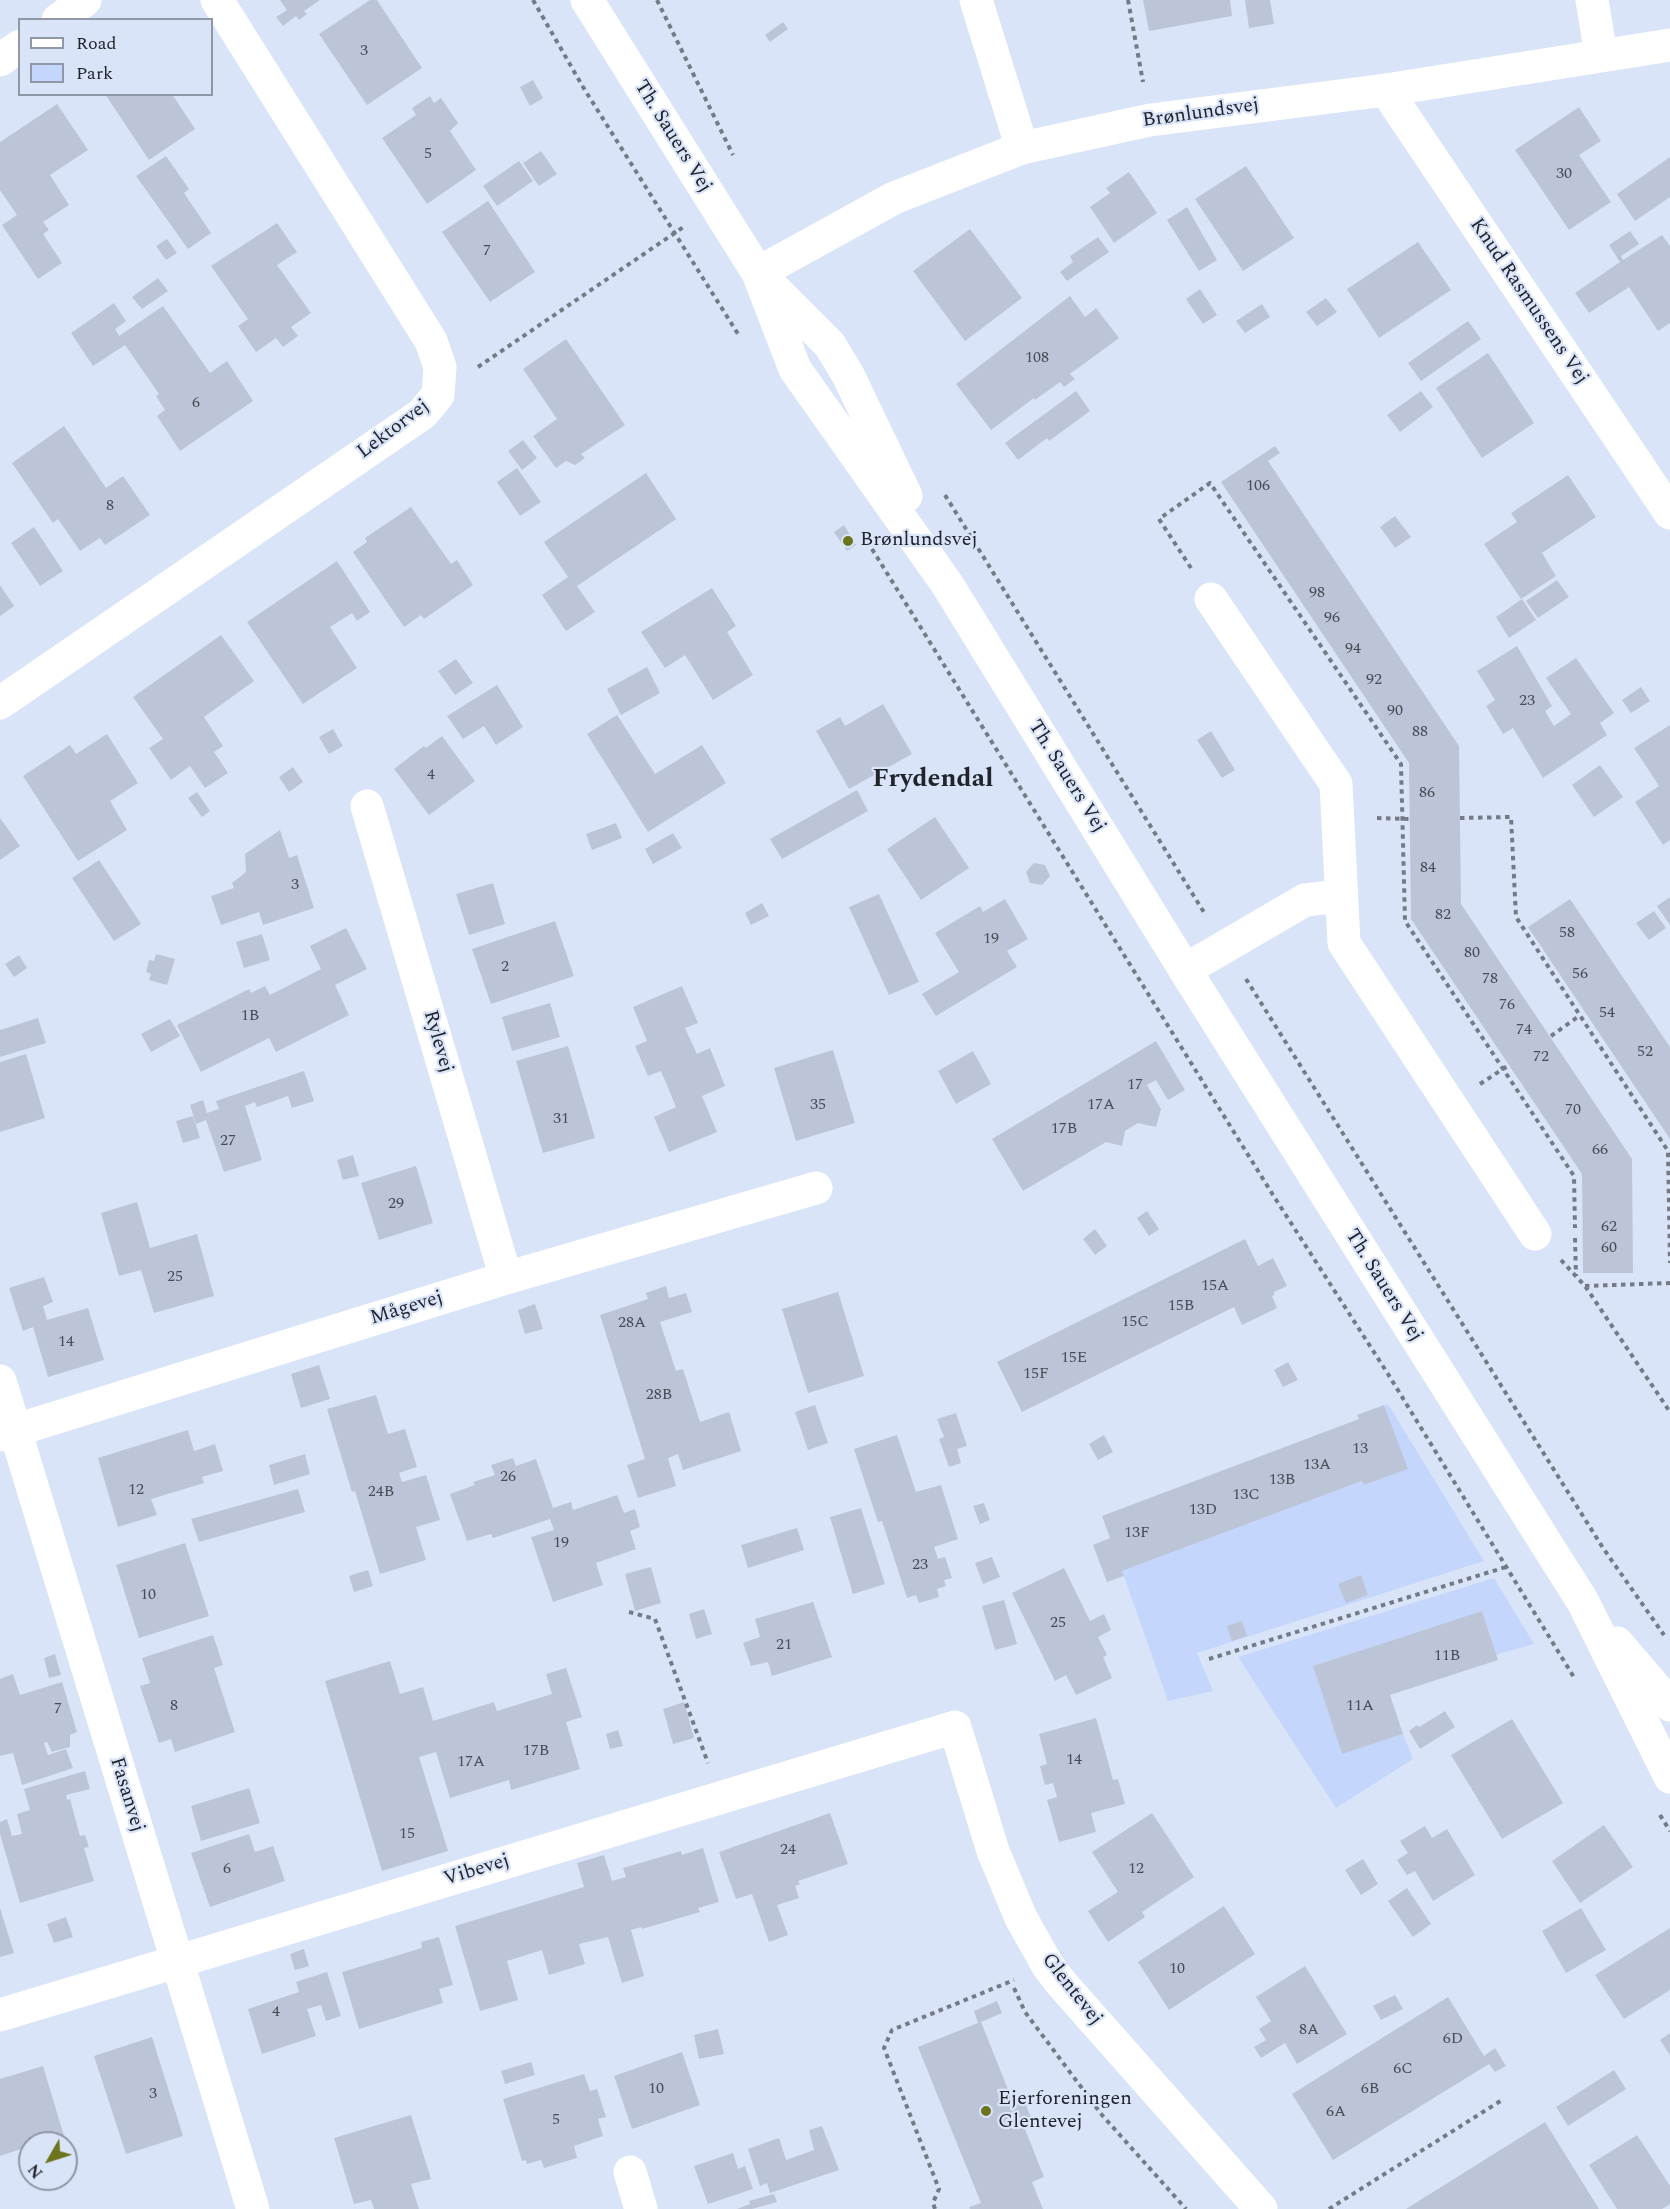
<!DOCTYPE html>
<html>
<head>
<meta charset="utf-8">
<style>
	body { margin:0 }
	#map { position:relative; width:1670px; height:2209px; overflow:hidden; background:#dae4f8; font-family:Spectral,serif }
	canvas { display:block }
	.legend { position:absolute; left:18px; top:18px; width:195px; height:78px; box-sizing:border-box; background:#dae4f8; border:2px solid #9097a6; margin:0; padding:8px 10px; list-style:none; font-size:18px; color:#20242b }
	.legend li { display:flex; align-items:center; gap:12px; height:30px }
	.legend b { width:30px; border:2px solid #9097a6 }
	.north { position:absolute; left:18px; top:2131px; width:60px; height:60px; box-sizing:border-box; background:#dae4f8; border:2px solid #9097a6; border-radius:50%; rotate:231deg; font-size:16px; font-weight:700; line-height:24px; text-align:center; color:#20242b }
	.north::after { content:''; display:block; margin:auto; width:21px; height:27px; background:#6c741e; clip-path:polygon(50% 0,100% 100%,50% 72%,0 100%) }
</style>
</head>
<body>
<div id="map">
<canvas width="1670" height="2209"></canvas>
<ul class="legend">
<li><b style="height:8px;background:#fff"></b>Road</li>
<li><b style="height:16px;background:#c4d6fb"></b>Park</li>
</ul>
<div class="north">N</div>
</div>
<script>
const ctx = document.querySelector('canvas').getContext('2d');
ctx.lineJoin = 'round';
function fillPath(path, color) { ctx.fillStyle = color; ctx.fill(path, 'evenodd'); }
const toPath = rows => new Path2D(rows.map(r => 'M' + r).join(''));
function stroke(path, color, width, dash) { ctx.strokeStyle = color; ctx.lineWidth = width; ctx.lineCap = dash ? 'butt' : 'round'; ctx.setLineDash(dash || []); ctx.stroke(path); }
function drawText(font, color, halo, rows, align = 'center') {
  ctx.font = font + ' Spectral,serif'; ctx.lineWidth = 4.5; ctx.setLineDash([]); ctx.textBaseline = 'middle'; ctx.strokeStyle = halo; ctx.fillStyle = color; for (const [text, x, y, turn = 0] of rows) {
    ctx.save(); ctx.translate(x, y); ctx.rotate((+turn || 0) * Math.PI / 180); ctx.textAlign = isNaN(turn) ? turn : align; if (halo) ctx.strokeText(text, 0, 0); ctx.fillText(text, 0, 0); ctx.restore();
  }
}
const green = toPath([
	[1388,1404,1484,1561,1197,1653,1213,1691,1168,1701,1122,1571,1362,1481,1364,1485,1407,1469,1384,1405],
	[1494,1578,1534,1644,1496,1655,1482,1611,1313,1666,1342,1754,1403,1734,1413,1759,1336,1808,1238,1657]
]);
const building = toPath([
	[280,0,320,0,304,11,307,14,299,20,296,16,283,26,276,17,287,10],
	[370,0,377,0,422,68,367,105,319,34],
	[1143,0,1230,0,1232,16,1149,31],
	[1245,0,1270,0,1274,24,1249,28],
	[783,22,788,29,770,42,765,35],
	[533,80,543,98,530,106,520,87],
	[105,94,172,94,195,129,149,160],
	[430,96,434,103,441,98,458,123,450,131,476,170,427,204,382,138,416,115,412,108],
	[57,104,88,150,50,175,69,205,43,222,49,230,43,234,62,263,38,279,2,225,17,215,0,190,0,142],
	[1579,107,1601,141,1579,155,1611,202,1569,230,1515,150],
	[541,151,557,174,539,186,523,163],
	[166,156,189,189,184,193,211,233,188,249,136,176],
	[1670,157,1670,197,1635,221,1617,194],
	[519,161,533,181,497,206,483,186],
	[1246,166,1294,238,1243,271,1195,199],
	[1129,172,1157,213,1114,243,1090,207,1110,193,1106,188],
	[488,201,535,272,490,302,442,232],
	[1187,207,1217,260,1199,271,1167,220],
	[277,223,297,252,277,265,311,313,291,327,298,336,283,347,276,338,256,352,238,326,248,319,211,266],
	[970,229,1022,298,965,341,913,271],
	[1630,231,1639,244,1621,256,1623,260,1662,235,1670,246,1670,323,1658,331,1629,287,1589,313,1575,293,1620,262,1609,245],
	[1098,237,1109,252,1067,281,1060,272,1073,262,1070,256],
	[167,239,177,253,166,260,156,246],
	[1418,242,1451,290,1379,338,1347,289],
	[158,278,168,291,142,309,132,297],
	[1200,289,1217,315,1203,324,1186,299],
	[1070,296,1085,317,1096,308,1119,338,1070,374,1075,379,1064,387,1060,382,1035,400,1034,398,991,430,956,384],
	[1326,298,1337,312,1317,326,1306,312],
	[114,303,126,321,115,329,119,336,163,306,210,373,227,361,253,401,180,451,157,416,165,410,156,396,159,394,125,345,93,366,71,333],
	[1262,304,1270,317,1245,333,1236,321],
	[1468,321,1481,339,1421,381,1408,363],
	[566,339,625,425,581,454,585,458,575,465,566,461,556,468,533,436,557,419,523,369],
	[1488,353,1534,423,1482,458,1436,388],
	[1076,391,1090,411,1049,441,1047,438,1018,460,1005,443],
	[1421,391,1433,407,1400,432,1387,415],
	[64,426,106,488,123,476,150,515,105,545,100,538,80,551,58,519,53,523,12,463],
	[523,440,537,458,522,470,508,451],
	[1275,446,1280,453,1268,461,1459,746,1461,904,1632,1159,1633,1273,1583,1273,1582,1174,1411,919,1409,763,1221,482],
	[517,468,541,502,520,516,497,482],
	[646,473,676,519,577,586,595,612,566,631,542,595,568,577,544,542],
	[1568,475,1596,517,1542,553,1556,576,1521,599,1484,544,1517,522,1511,513],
	[411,507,451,564,457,560,473,585,424,619,421,615,404,627,353,552,367,542,365,538],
	[1395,516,1411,537,1395,548,1380,527],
	[844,525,856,545,847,551,834,532],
	[34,527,63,571,40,586,11,543],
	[337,561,370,612,357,621,352,613,330,627,357,668,303,704,247,622],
	[1557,580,1569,597,1538,618,1526,601],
	[0,585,14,606,0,616],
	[712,588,736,626,727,632,753,675,713,700,685,655,665,668,641,632],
	[1522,599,1536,620,1509,638,1496,617],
	[221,635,254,681,204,717,223,746,214,752,228,773,205,788,190,766,171,780,149,748,163,739,133,697],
	[1517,646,1552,706,1545,711,1554,726,1571,714,1546,678,1576,658,1614,713,1600,723,1607,735,1543,778,1513,728,1503,734,1486,706,1495,700,1477,671],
	[456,659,473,683,455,695,438,671],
	[647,667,660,693,621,715,607,689],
	[497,685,523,727,496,745,484,726,463,739,447,716],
	[1641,687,1650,701,1631,713,1622,700],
	[883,704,912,754,849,789,816,731,840,717,845,726],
	[617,715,655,774,702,745,726,783,648,832,587,734],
	[1670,725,1670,840,1663,845,1635,802,1659,786,1634,748],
	[333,729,343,746,329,754,319,737],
	[1211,731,1235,770,1222,778,1197,740],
	[107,734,138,783,110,801,127,830,78,861,23,776,70,745,76,754],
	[442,736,475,781,429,815,394,769,424,746,426,748],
	[1600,765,1623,797,1594,817,1572,785],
	[293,767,303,782,289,792,279,777],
	[857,790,868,811,782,859,770,839],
	[197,792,210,811,202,817,188,798],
	[935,817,969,868,921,900,887,849],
	[0,818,20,846,0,860],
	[616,823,622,838,592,850,586,834],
	[280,830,289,858,297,855,314,908,263,925,259,912,221,925,211,896,234,888,232,883,246,872,245,854],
	[673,833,682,848,653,864,645,849],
	[99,860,141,924,114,941,72,878],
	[1034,863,1045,865,1050,876,1042,885,1030,883,1026,872],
	[493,883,505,924,469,935,456,894],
	[879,894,919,982,889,995,849,907],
	[1670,897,1670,925,1657,906],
	[1005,899,1028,939,1007,951,1017,967,936,1016,922,994,959,972,935,933,980,906,983,912],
	[1570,899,1670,1047,1670,1139,1528,927],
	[762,903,769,916,751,925,745,913],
	[1654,911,1666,928,1649,940,1636,923],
	[555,921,574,976,491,1004,472,949],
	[346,928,367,969,335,985,349,1015,276,1052,269,1038,201,1072,177,1025,249,989,251,993,265,986,270,995,321,969,310,946],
	[262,934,270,960,244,968,236,942],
	[156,954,175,959,167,985,149,980,151,974,146,972,149,960,154,961],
	[19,955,27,968,14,977,5,964],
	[682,986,698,1023,685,1028,697,1054,710,1048,725,1086,702,1096,717,1132,669,1152,654,1117,676,1107,661,1071,648,1076,635,1046,647,1041,633,1007],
	[550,1003,560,1037,512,1051,502,1017],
	[38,1018,46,1043,0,1057,0,1030],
	[170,1019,180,1036,151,1052,141,1034],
	[1156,1041,1185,1090,1168,1100,1156,1080,1147,1085,1161,1109,1156,1127,1138,1123,1125,1131,1122,1146,1106,1142,1023,1191,992,1139],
	[568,1046,595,1138,543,1153,516,1061],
	[833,1050,855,1123,796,1141,774,1068],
	[973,1051,991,1084,956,1104,938,1071],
	[26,1054,45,1118,0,1132,0,1062],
	[304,1071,314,1101,292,1108,288,1096,257,1107,255,1102,245,1106,262,1160,224,1172,206,1120,196,1124,190,1105,203,1100,207,1113,219,1109,216,1101],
	[193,1116,200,1138,183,1143,176,1121],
	[353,1155,359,1176,343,1180,337,1160],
	[416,1166,433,1223,379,1240,361,1183],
	[137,1202,150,1248,197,1234,214,1296,154,1313,141,1270,119,1276,101,1213],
	[1147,1211,1159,1229,1149,1236,1137,1218],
	[1095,1229,1107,1246,1095,1255,1083,1239],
	[1245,1239,1258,1266,1273,1258,1287,1286,1274,1292,1274,1295,1272,1296,1277,1308,1242,1325,1234,1307,1022,1412,997,1362],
	[44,1277,53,1302,43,1306,47,1320,88,1308,104,1360,48,1377,33,1327,23,1331,9,1288],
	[666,1286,669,1298,686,1293,692,1312,660,1322,676,1371,683,1369,700,1422,729,1412,741,1451,683,1470,678,1454,668,1458,676,1486,638,1498,627,1465,645,1459,600,1315,648,1299,646,1293],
	[838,1292,864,1376,808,1393,782,1309],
	[535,1304,543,1329,525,1334,518,1310],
	[1288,1362,1298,1380,1283,1387,1274,1370],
	[319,1365,330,1399,301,1408,291,1374],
	[376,1395,388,1434,405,1429,417,1467,399,1473,402,1482,426,1475,440,1520,416,1527,426,1560,380,1574,355,1491,352,1492,327,1409],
	[815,1405,828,1443,808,1450,795,1412],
	[1384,1405,1408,1469,1364,1485,1362,1481,1122,1571,1124,1576,1107,1582,1093,1545,1110,1538,1102,1516,1359,1419,1357,1415],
	[956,1413,967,1446,957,1449,961,1463,949,1467,939,1439,944,1437,937,1419],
	[188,1430,194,1451,215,1444,223,1471,202,1477,204,1483,151,1499,157,1515,118,1527,98,1458],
	[897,1435,916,1492,941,1485,958,1539,934,1547,938,1559,945,1557,952,1578,944,1580,946,1586,937,1589,939,1597,919,1603,916,1595,907,1598,882,1521,878,1522,854,1449],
	[1104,1435,1113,1452,1098,1460,1089,1444],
	[305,1454,310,1474,274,1485,269,1465],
	[513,1458,516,1466,536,1459,553,1508,571,1502,573,1510,617,1495,624,1513,635,1509,640,1527,630,1531,636,1549,596,1563,603,1585,553,1602,531,1537,554,1530,550,1519,493,1538,491,1534,467,1541,450,1494,475,1485,473,1482,495,1475,491,1465],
	[298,1489,305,1512,199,1542,191,1519],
	[984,1503,990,1520,980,1524,973,1506],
	[861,1508,885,1584,853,1594,830,1517],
	[797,1528,804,1550,748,1568,741,1545],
	[185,1543,209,1616,139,1638,116,1565],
	[992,1557,1000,1577,983,1584,975,1563],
	[651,1567,661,1603,635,1611,625,1574],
	[1064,1568,1090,1621,1104,1614,1111,1630,1098,1637,1107,1655,1103,1657,1112,1678,1076,1695,1066,1675,1055,1681,1012,1593],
	[368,1570,373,1586,354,1592,349,1576],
	[1361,1575,1368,1595,1346,1603,1338,1584],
	[1004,1600,1017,1644,995,1650,982,1606],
	[813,1602,832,1657,772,1676,768,1662,751,1666,743,1643,760,1637,755,1619],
	[704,1609,712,1634,696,1639,689,1614],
	[1482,1611,1498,1660,1390,1695,1403,1734,1342,1754,1313,1666],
	[1242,1621,1247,1636,1232,1641,1227,1626],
	[213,1635,223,1665,214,1668,235,1732,175,1752,171,1739,159,1743,140,1686,150,1683,142,1658],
	[55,1654,61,1675,49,1678,44,1658],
	[390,1661,400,1694,423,1687,433,1721,494,1702,497,1711,552,1694,546,1674,566,1668,582,1717,566,1722,580,1769,511,1790,509,1780,450,1798,436,1752,419,1757,448,1851,382,1871,325,1681],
	[13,1674,20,1695,62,1682,77,1732,70,1735,70,1747,55,1751,52,1752,47,1742,44,1743,48,1755,66,1749,73,1768,22,1785,13,1753,0,1756,0,1679],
	[684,1702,694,1738,673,1744,663,1709],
	[1445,1711,1455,1727,1420,1749,1409,1731,1417,1725,1419,1727],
	[1096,1718,1113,1780,1118,1779,1125,1804,1091,1813,1096,1832,1059,1842,1047,1800,1057,1797,1053,1783,1045,1785,1040,1766,1047,1764,1039,1734],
	[1512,1719,1563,1803,1502,1839,1451,1755],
	[618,1730,623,1746,610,1749,606,1734],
	[85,1771,90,1789,66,1795,67,1800,70,1799,80,1836,85,1835,89,1847,84,1848,94,1881,20,1903,0,1834,0,1822,7,1819,12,1836,22,1834,17,1814,30,1810,24,1789],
	[249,1788,260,1823,201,1841,191,1806],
	[830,1813,848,1864,798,1881,800,1884,795,1886,799,1898,777,1905,788,1935,769,1942,752,1894,736,1899,719,1852],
	[1152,1813,1194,1877,1142,1912,1145,1917,1108,1942,1088,1911,1118,1892,1092,1852],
	[1604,1825,1633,1867,1580,1903,1552,1861],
	[1425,1826,1432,1838,1447,1829,1475,1875,1433,1901,1415,1871,1407,1875,1397,1860,1408,1853,1400,1841],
	[249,1834,255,1852,273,1846,285,1881,210,1907,191,1853],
	[703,1848,719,1902,698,1908,700,1912,642,1929,641,1927,631,1930,644,1976,622,1983,608,1937,579,1944,585,1964,549,1975,542,1950,507,1961,518,2000,480,2011,455,1926,584,1887,577,1863,604,1855,612,1881,626,1877,623,1868,681,1851,682,1855],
	[1363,1859,1378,1884,1361,1895,1345,1870],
	[1407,1888,1431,1924,1413,1937,1388,1901],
	[1224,1906,1255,1954,1169,2010,1138,1962],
	[0,1908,14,1953,0,1957],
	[1581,1908,1606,1950,1566,1973,1542,1931],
	[66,1917,73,1937,54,1943,47,1924],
	[1670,1928,1670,1990,1624,2019,1595,1975],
	[439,1937,453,1985,439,1989,443,2003,359,2029,342,1972,422,1948,421,1942],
	[304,1949,309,1966,295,1970,290,1954],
	[1305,1966,1347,2034,1297,2064,1285,2043,1261,2058,1254,2047,1266,2040,1259,2029,1271,2021,1256,1997],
	[327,1972,341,2016,326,2021,321,2005,307,2009,316,2036,262,2054,248,2009,299,1992,296,1982],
	[1395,1995,1403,2009,1381,2020,1373,2006],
	[1448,1997,1484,2056,1495,2048,1506,2066,1495,2072,1489,2064,1333,2160,1292,2094],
	[997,2001,1002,2013,981,2022,1013,2102,1023,2098,1032,2120,1023,2124,1044,2177,1032,2182,1043,2209,970,2209,969,2207,981,2203,918,2047,978,2023,974,2011],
	[718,2029,724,2054,699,2059,694,2035],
	[1670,2033,1670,2055,1660,2040],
	[152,2037,183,2136,126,2154,94,2056],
	[682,2052,700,2105,632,2129,614,2076],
	[531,2062,535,2075,505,2084,501,2071],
	[43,2066,64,2136,41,2143,30,2143,30,2146,0,2156,0,2079],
	[1614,2070,1626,2089,1568,2126,1556,2107],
	[584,2074,590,2091,597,2089,606,2117,598,2119,603,2136,574,2146,577,2158,544,2168,541,2160,527,2164,526,2160,522,2161,503,2099],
	[411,2115,431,2179,411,2184,419,2209,374,2209,371,2200,354,2204,334,2138],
	[1545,2122,1599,2209,1406,2209],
	[822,2126,839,2170,770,2193,767,2183,760,2186,748,2149,779,2138,786,2160,814,2150,809,2130],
	[1637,2135,1670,2186,1670,2204,1662,2209,1617,2209,1589,2165],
	[733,2153,738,2169,745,2166,753,2189,708,2204,694,2166],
	[774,2194,777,2202,752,2209,737,2209,750,2204,749,2201]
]);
const path = toPath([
	[533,0,583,87,738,334],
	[657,0,733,155],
	[1128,0,1143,82],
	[478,367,685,226],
	[945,495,1205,914],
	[872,549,1273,1195,1388,1374,1575,1679],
	[1191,568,1159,519,1210,483,1401,764,1405,921,1574,1176,1575,1228],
	[1377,818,1410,819],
	[1460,818,1511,817,1516,917,1668,1151,1670,1263],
	[1246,979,1603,1548,1664,1635],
	[1551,1036,1579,1016],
	[1480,1084,1509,1065],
	[1575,1238,1576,1276],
	[1561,1260,1585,1286,1670,1412],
	[1585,1286,1670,1283],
	[629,1612,655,1619,708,1763],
	[1209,1659,1506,1567],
	[1660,1815,1670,1831],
	[1014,1988,1025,2012,1102,2115,1186,2209],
	[935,2209,933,2203,939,2189,884,2048,892,2030,1014,1980],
	[1329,2209,1502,2100]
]);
const street = toPath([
	[976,0,1022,148],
	[1592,0,1601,55],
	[58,20,85,0],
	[0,60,20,46],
	[1386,90,1670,513],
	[1211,599,1336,784,1344,943,1535,1234],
	[0,703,422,414,438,395,440,367,431,341,217,0],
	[367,806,506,1278],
	[1185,970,1305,900,1340,896],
	[0,1381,253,2209],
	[0,1435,506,1278,816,1188],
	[0,2015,955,1727,993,1851,1021,1918,1048,1966,1062,1984,1261,2209],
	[630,2172,641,2209]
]);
const secondary = toPath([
	[587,0,758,273,795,369,947,584,1185,970,1583,1602,1670,1777],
	[758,273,894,198,1022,148,1150,120,1386,90,1670,45],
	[768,283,830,345,848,375,906,496],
	[1617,1643,1670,1705]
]);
const markers = [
	[848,541,6,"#6c741e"],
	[986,2111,6,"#6c741e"]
];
const numberNames = [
	["3",364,52],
	["5",428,155],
	["30",1564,175],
	["7",487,252],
	["108",1037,359],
	["6",196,404],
	["106",1258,487],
	["8",110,507],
	["98",1317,594],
	["96",1332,619],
	["94",1353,650],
	["92",1374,681],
	["23",1527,702],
	["90",1395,712],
	["88",1420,733],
	["4",431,776],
	["86",1427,794],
	["84",1428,869],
	["3",295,886],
	["82",1443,916],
	["58",1567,934],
	["19",991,940],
	["80",1472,954],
	["2",505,968],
	["56",1580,975],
	["78",1490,980],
	["76",1507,1006],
	["54",1607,1014],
	["1B",250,1017],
	["74",1524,1031],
	["52",1645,1053],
	["72",1541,1058],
	["17",1135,1086],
	["35",818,1106],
	["17A",1101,1106],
	["70",1573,1111],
	["31",561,1120],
	["17B",1064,1130],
	["27",228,1142],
	["66",1600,1151],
	["29",396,1205],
	["62",1609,1228],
	["60",1609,1249],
	["25",175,1278],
	["15A",1215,1287],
	["15B",1181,1307],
	["15C",1135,1323],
	["28A",632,1324],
	["14",66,1343],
	["15E",1074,1359],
	["15F",1036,1375],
	["28B",659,1396],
	["13",1360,1450],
	["13A",1317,1466],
	["26",508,1478],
	["13B",1282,1481],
	["12",136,1491],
	["24B",381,1493],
	["13C",1246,1496],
	["13D",1203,1511],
	["13F",1137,1534],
	["19",561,1544],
	["23",920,1566],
	["10",148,1596],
	["25",1058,1624],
	["21",784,1646],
	["11B",1447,1657],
	["8",174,1707],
	["11A",1360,1707],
	["7",58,1710],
	["17B",536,1752],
	["14",1074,1761],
	["17A",471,1763],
	["15",407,1835],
	["24",788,1851],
	["6",227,1870],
	["12",1136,1870],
	["10",1177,1970],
	["4",276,2013],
	["8A",1309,2031],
	["6D",1453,2040],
	["6C",1403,2070],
	["10",656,2090],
	["6B",1370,2090],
	["3",153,2095],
	["6A",1336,2113],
	["5",556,2121]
];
const streetNames = [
	["Brønlundsvej",1201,114,-8],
	["Th. Sauers Vej",672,137,58],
	["Knud Rasmussens Vej",1528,302,56],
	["Lektorvej",394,430,-37],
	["Th. Sauers Vej",1066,777,58],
	["Rylevej",437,1042,74],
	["Th. Sauers Vej",1383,1286,58],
	["Mågevej",407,1309,-17],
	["Fasanvej",126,1795,73],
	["Vibevej",477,1871,-17],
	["Glentevej",1071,1990,52]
];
const poiNames = [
	["Brønlundsvej",860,541],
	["Ejerforeningen",998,2100],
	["Glentevej",998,2123]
];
const districtNames = [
	["Frydendal",933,781]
];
fillPath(green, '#c4d6fb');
fillPath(building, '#bcc5d8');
stroke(path, '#747b87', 4, [4.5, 4.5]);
stroke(street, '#fff', 33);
stroke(secondary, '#fff', 33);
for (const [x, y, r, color] of markers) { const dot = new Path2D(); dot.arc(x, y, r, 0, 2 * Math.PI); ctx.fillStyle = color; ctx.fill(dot); stroke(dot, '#dae4f8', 2); }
drawText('16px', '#474c56', null, numberNames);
drawText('20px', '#20242b', '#dae4f8', streetNames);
drawText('20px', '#20242b', '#dae4f8', poiNames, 'left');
drawText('bold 26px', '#20242b', '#dae4f8', districtNames);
</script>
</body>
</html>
